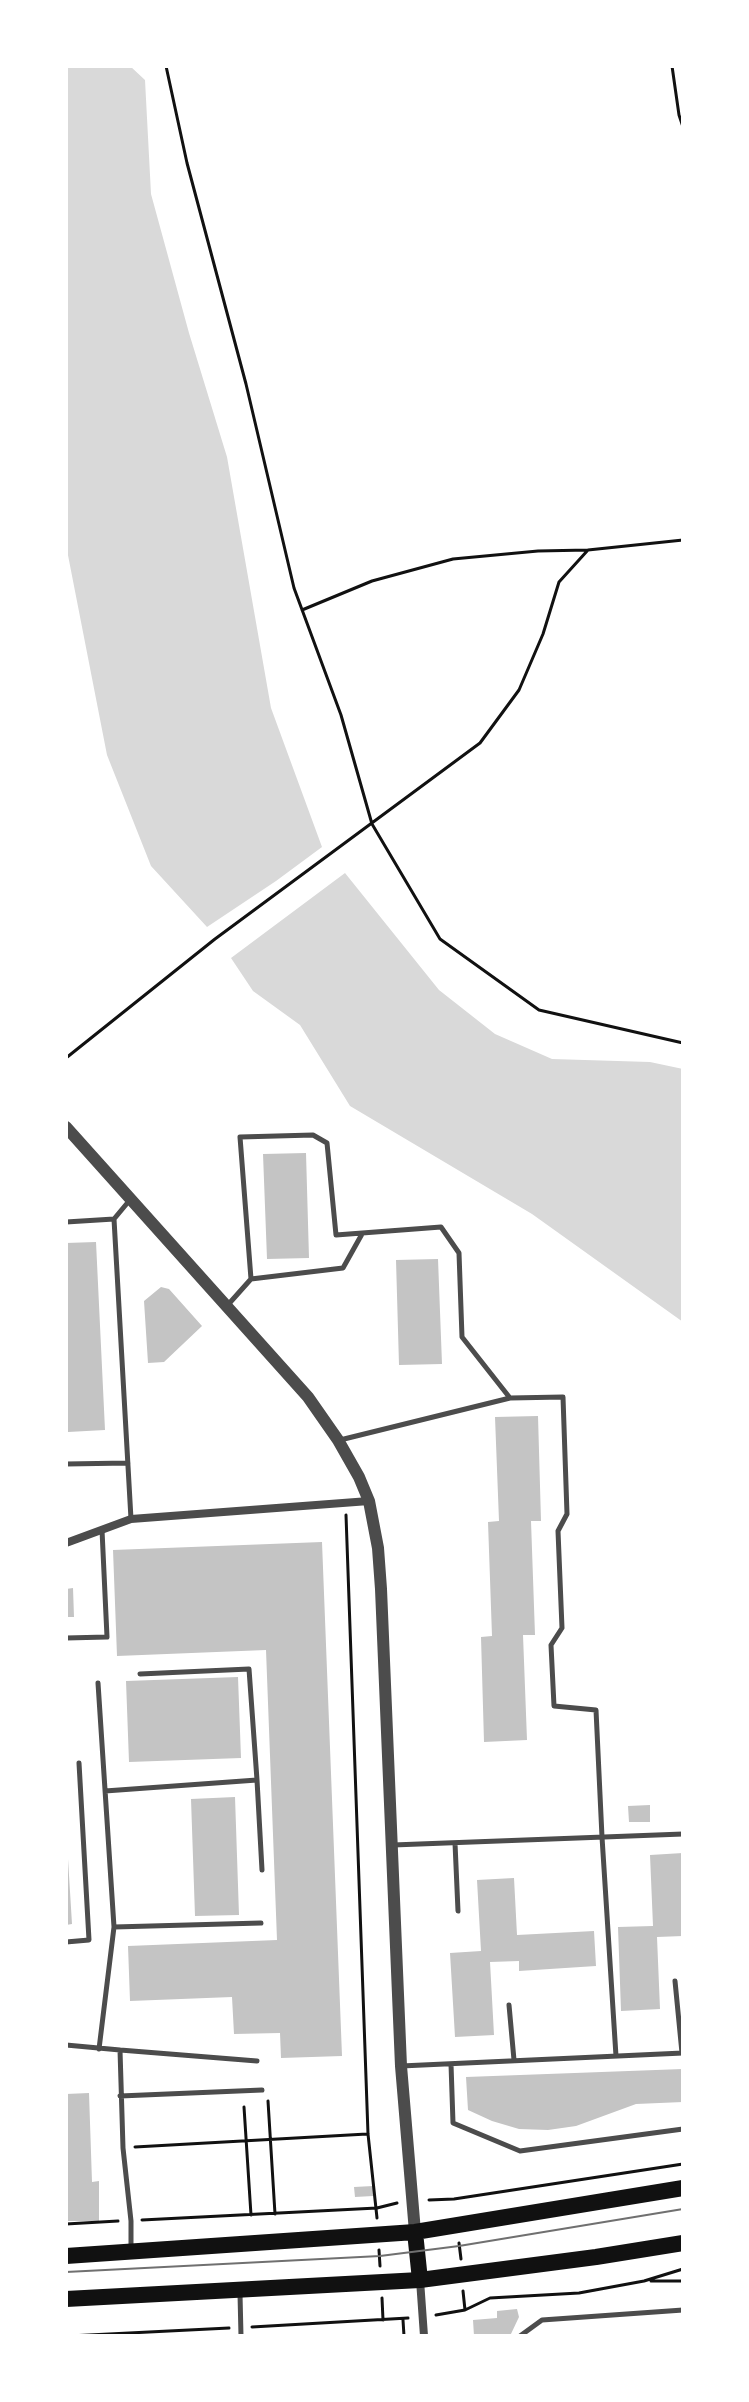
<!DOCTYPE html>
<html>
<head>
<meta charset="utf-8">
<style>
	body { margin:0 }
	#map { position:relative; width:749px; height:2402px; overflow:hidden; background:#fff; font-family:"Noto Sans",sans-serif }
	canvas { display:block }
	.frame { position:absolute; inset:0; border:68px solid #fff; pointer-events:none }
</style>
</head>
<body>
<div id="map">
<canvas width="749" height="2402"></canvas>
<div class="frame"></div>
</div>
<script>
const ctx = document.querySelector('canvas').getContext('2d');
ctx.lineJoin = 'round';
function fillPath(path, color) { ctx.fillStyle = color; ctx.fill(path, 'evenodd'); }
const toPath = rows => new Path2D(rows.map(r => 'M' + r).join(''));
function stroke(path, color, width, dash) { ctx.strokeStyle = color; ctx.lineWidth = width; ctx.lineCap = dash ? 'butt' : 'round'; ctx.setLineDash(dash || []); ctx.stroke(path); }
const water = toPath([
	[66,66,130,66,145,80,151,194,189,333,227,457,271,708,322,847,276,881,207,927,151,866,107,755,66,545],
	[345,873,439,990,495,1034,552,1059,650,1062,683,1069,683,1322,532,1214,350,1106,300,1025,253,991,231,958]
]);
const building = toPath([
	[306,1153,309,1258,267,1259,263,1154],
	[96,1242,105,1430,68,1432,66,1385,66,1243],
	[438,1259,442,1364,399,1365,396,1260],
	[161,1287,169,1289,202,1326,164,1362,148,1363,144,1301],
	[538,1416,541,1521,531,1521,535,1635,523,1635,527,1740,484,1742,481,1637,492,1636,488,1522,499,1521,495,1417],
	[322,1542,342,2056,281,2058,280,2033,234,2034,232,1997,130,2001,128,1946,277,1940,266,1650,117,1656,113,1550],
	[73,1588,74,1617,66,1617,66,1589],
	[238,1677,241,1758,129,1762,126,1681],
	[235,1797,239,1915,195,1916,191,1799],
	[650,1805,650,1822,629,1822,628,1806],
	[683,1853,683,1936,657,1937,660,2009,621,2011,618,1927,653,1926,650,1855],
	[66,1859,68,1859,72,1924,66,1925],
	[514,1878,517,1935,594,1931,596,1966,519,1971,519,1961,490,1962,494,2035,455,2037,450,1953,481,1951,477,1880],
	[683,2069,683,2102,636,2104,576,2126,548,2130,519,2129,492,2121,468,2110,466,2077],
	[89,2093,92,2182,99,2181,99,2221,66,2221,66,2094],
	[373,2186,373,2196,355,2197,354,2187],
	[517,2309,519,2317,510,2336,474,2336,473,2320,497,2318,497,2311]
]);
const path = toPath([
	[166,66,187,163,246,384,294,588,341,715,372,824,440,939,539,1010,683,1043],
	[672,66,679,115,683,127],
	[302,610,372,581,453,559,538,551,588,550],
	[66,1058,215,939,480,743,519,690,543,634,559,582,588,550,683,540],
	[346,1515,368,2134,377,2218],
	[268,2101,275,2214],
	[244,2107,251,2215],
	[135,2147,367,2134],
	[429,2200,454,2199,683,2164],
	[142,2220,377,2208,397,2203],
	[66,2224,118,2221],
	[459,2243,461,2259],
	[379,2250,380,2266],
	[651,2281,683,2281],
	[463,2291,465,2310],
	[382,2298,383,2320],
	[436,2315,465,2310,490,2298,579,2293,644,2281,683,2269],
	[403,2320,404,2336],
	[252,2327,408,2318],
	[69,2336,229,2328]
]);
const service = toPath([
	[114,1219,131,1519],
	[66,1222,114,1219,129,1201],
	[251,1279,240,1137,313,1135,327,1143,336,1235,441,1227,459,1253,462,1337,510,1398,563,1397,567,1514,558,1531,562,1628,551,1645,554,1706,596,1710,602,1837,616,2056],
	[226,1307,251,1279,343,1268,362,1234],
	[340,1440,510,1398],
	[66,1464,128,1463],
	[66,1638,107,1637,102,1530],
	[98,1683,114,1927,99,2049],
	[257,1780,262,1870],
	[105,1791,257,1780,249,1669,140,1674],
	[455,1843,458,1911],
	[393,1845,683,1834],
	[114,1927,261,1923],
	[66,1942,89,1940,79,1763],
	[675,1981,682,2053],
	[509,2005,514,2060],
	[66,2045,120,2050,123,2148,131,2221,131,2250],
	[120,2050,257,2061],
	[451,2064,453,2123,520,2151,683,2129],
	[401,2066,683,2053],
	[120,2096,262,2090],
	[240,2294,241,2336],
	[520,2336,542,2320,683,2310]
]);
const minor = toPath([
	[66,1543,131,1519,369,1501],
	[420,2280,424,2336]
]);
const tertiary = toPath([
	[66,1127,308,1397,338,1440,359,1477,369,1501,378,1548,381,1589,401,2066,415,2232]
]);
const primary = toPath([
	[415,2232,420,2280],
	[66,2256,415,2232,683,2188],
	[66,2299,420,2280,596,2257,683,2243]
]);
const tram = toPath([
	[66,2272,380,2256,459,2246,683,2209]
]);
fillPath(water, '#d9d9d9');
fillPath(building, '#c4c4c4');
stroke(path, '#111', 3);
stroke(service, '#4c4c4c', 5);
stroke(minor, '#4c4c4c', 8);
stroke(tertiary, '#4c4c4c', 12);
stroke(primary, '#111', 16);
stroke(tram, '#707070', 2);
</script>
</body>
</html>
